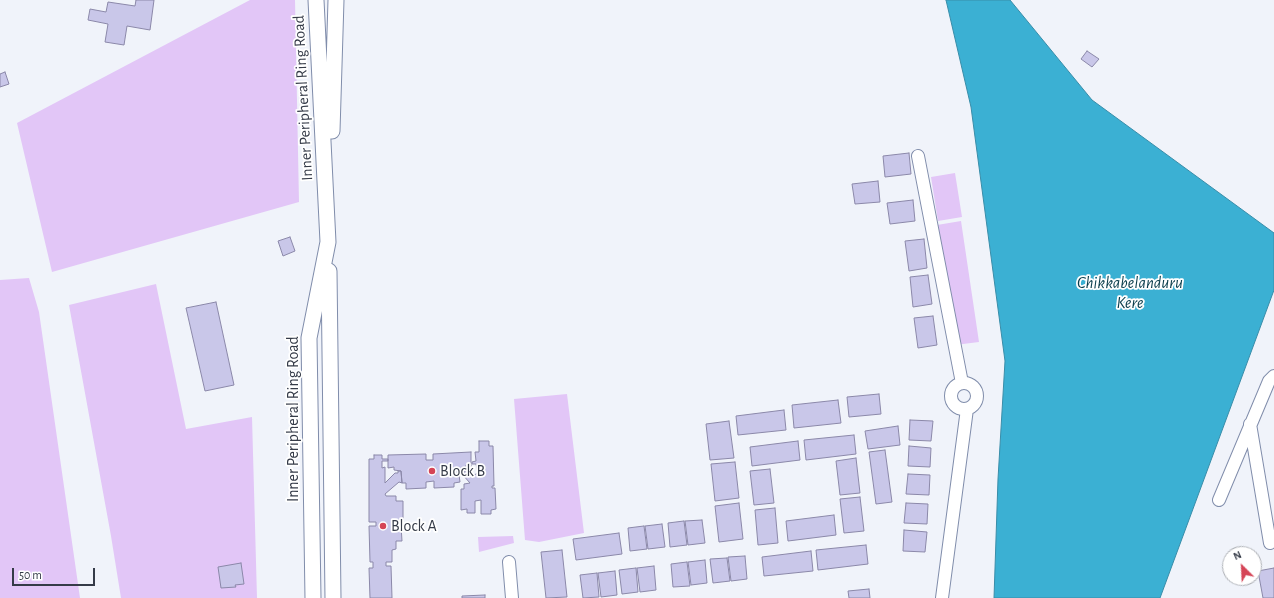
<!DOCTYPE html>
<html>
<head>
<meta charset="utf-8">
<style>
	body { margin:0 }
	#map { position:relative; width:1274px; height:598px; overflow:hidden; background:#f0f3fa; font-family:"Alegreya Sans",sans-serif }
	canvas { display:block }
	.north { position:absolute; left:1222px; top:546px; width:40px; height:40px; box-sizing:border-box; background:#fff; border:1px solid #aeb1b6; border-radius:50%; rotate:336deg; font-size:11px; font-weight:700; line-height:16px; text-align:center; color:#353b48 }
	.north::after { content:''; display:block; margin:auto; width:14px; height:18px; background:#d54456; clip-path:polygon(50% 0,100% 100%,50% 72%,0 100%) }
	.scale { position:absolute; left:12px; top:568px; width:83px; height:18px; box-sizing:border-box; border:2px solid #353b48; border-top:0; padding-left:5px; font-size:12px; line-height:14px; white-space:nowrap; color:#353b48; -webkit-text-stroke:3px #fff; paint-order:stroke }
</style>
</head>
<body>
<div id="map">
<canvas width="1274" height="598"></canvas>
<div class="north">N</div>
<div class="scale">50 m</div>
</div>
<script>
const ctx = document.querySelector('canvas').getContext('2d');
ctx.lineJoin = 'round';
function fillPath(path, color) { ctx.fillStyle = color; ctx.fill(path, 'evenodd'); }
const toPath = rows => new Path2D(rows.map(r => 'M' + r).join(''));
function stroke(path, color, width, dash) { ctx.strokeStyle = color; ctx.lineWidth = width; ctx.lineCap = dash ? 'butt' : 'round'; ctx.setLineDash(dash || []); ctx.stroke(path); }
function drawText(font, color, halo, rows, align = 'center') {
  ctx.font = font + ' "Alegreya Sans",sans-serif'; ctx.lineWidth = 3.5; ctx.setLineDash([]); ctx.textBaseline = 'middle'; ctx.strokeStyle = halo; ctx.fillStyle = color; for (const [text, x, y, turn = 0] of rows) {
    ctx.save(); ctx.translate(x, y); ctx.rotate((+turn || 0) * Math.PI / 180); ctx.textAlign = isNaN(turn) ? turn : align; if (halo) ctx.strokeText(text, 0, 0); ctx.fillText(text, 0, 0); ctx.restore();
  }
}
const green = toPath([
	[250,0,295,0,299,202,52,272,17,123],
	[955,173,962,217,938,221,931,177],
	[961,221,979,342,955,345,937,225],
	[29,278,39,312,80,598,0,598,0,280],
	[156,284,186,429,252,417,257,598,121,598,111,536,69,305],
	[567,394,584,533,539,542,525,540,514,399],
	[513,536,514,543,479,552,478,537]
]);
const water = toPath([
	[946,0,1010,0,1092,100,1274,233,1274,290,1160,598,994,598,998,479,1005,361,971,107,946,0]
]);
const building = toPath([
	[136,0,154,0,150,30,127,26,124,45,105,42,108,24,88,20,90,9,106,12,108,2,135,6,136,0],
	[1087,51,1099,59,1092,67,1081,59,1087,51],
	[5,72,9,84,0,87,0,74,5,72],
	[909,153,911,174,885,177,883,156,909,153],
	[878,181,880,202,855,204,852,184,878,181],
	[913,200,915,221,890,224,887,203,913,200],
	[290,237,295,251,283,256,278,241,290,237],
	[924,239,927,268,909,271,905,241,924,239],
	[928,275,932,304,913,307,910,277,928,275],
	[216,302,234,385,205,391,186,308,216,302],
	[933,316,937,345,918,348,914,318,933,316],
	[879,394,881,414,849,417,847,397,879,394],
	[838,400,841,423,794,428,792,405,838,400],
	[784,410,786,430,738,435,736,416,784,410],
	[910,420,933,421,931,441,909,440,910,420],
	[729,421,734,458,710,460,706,424,729,421],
	[898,426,900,445,868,449,865,431,898,426],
	[854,435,856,454,806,460,804,440,854,435],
	[479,441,489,441,489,446,493,446,494,486,492,486,492,488,495,488,496,509,491,510,491,514,481,514,481,500,475,501,475,513,467,513,467,509,461,510,461,489,464,489,464,484,470,483,462,474,468,469,474,475,478,473,476,464,472,464,472,462,476,461,475,452,479,452,479,441],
	[798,441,800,460,752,466,750,447,798,441],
	[909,446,931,448,930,467,908,466,909,446],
	[885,450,892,502,876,504,869,452,885,450],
	[471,452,471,467,465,466,465,469,468,469,459,475,460,482,454,483,454,487,434,488,434,481,426,482,426,488,406,489,406,483,402,483,401,471,394,470,394,467,388,468,388,455,426,454,426,460,433,460,433,454,471,452],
	[374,455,382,455,382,459,388,459,388,461,382,461,382,468,385,467,385,483,395,473,398,473,398,471,401,471,402,483,399,482,385,494,386,496,396,496,396,501,403,501,403,520,396,520,396,526,401,526,402,541,396,541,396,549,392,550,392,562,386,562,386,566,391,566,392,598,370,598,369,568,373,568,373,562,370,562,369,526,376,526,376,522,369,522,369,459,374,459,374,455],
	[856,458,860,493,840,495,836,461,856,458],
	[735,462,739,498,715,501,711,464,735,462],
	[770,469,774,503,754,505,750,471,770,469],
	[908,474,930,475,929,495,906,494,908,474],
	[860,497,864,531,844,533,840,499,860,497],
	[739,503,743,539,719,542,715,506,739,503],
	[906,503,928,504,927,524,904,523,906,503],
	[775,508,778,543,758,545,755,510,775,508],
	[834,515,836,535,788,541,786,521,834,515],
	[702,520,705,543,688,545,685,521,702,520],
	[684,521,687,545,670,547,668,523,684,521],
	[662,524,665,547,648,549,645,526,662,524],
	[644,526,647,549,630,551,628,528,644,526],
	[904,530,927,532,925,552,903,551,904,530],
	[619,533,622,554,576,560,573,539,619,533],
	[866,545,868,564,818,570,816,550,866,545],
	[562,550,567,597,546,598,541,552,562,550],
	[811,551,813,571,764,576,762,557,811,551],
	[745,556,747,579,731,581,728,557,745,556],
	[727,558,730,581,713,583,710,559,727,558],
	[705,560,707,583,691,585,688,562,705,560],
	[687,562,690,586,673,587,671,564,687,562],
	[241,563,244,584,235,585,236,587,221,588,218,567,241,563],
	[654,566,656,590,640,592,637,568,654,566],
	[636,568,638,592,622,594,619,570,636,568],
	[1274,568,1274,598,1263,598,1258,571,1274,568],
	[615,571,617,595,601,597,598,573,615,571],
	[597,573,599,597,583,598,580,575,597,573],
	[869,589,870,598,849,598,848,591,869,589],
	[485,595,485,598,462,598,462,596,485,595]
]);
const minor = toPath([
	[918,156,962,383],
	'951 396a13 13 0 1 1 26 0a13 13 0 1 1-26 0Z',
	[1250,424,1270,543],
	[1219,500,1269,381,1274,376],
	[509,562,512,598],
	[942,598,967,409]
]);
const major = toPath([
	[332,131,336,0],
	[329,271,333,598],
	[313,598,309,338,328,242,316,0]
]);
const markers = [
	[432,471,4,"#d54456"],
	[383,526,4,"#d54456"]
];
const streetNames = [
	["Inner Peripheral Ring Road",303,98,-93],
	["Inner Peripheral Ring Road",293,419,-90]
];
const poiNames = [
	["Block B",440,471],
	["Block A",391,526]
];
const waterNames = [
	["Chikkabelanduru",1130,283],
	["Kere",1130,303]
];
fillPath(green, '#e2c6f7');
fillPath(water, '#3bb0d3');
stroke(water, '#398da9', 1);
fillPath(building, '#c9c7e9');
stroke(building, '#8b88a9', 1);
stroke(minor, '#808dab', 14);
stroke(major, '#808dab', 17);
stroke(minor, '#fff', 12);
stroke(major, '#fff', 15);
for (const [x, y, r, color] of markers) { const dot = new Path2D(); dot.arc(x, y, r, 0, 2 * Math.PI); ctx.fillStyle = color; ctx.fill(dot); stroke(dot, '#fff', 1.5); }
drawText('16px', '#353b48', '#fff', streetNames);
drawText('16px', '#353b48', '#fff', poiNames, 'left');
drawText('italic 17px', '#093d4c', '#fff', waterNames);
</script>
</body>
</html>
